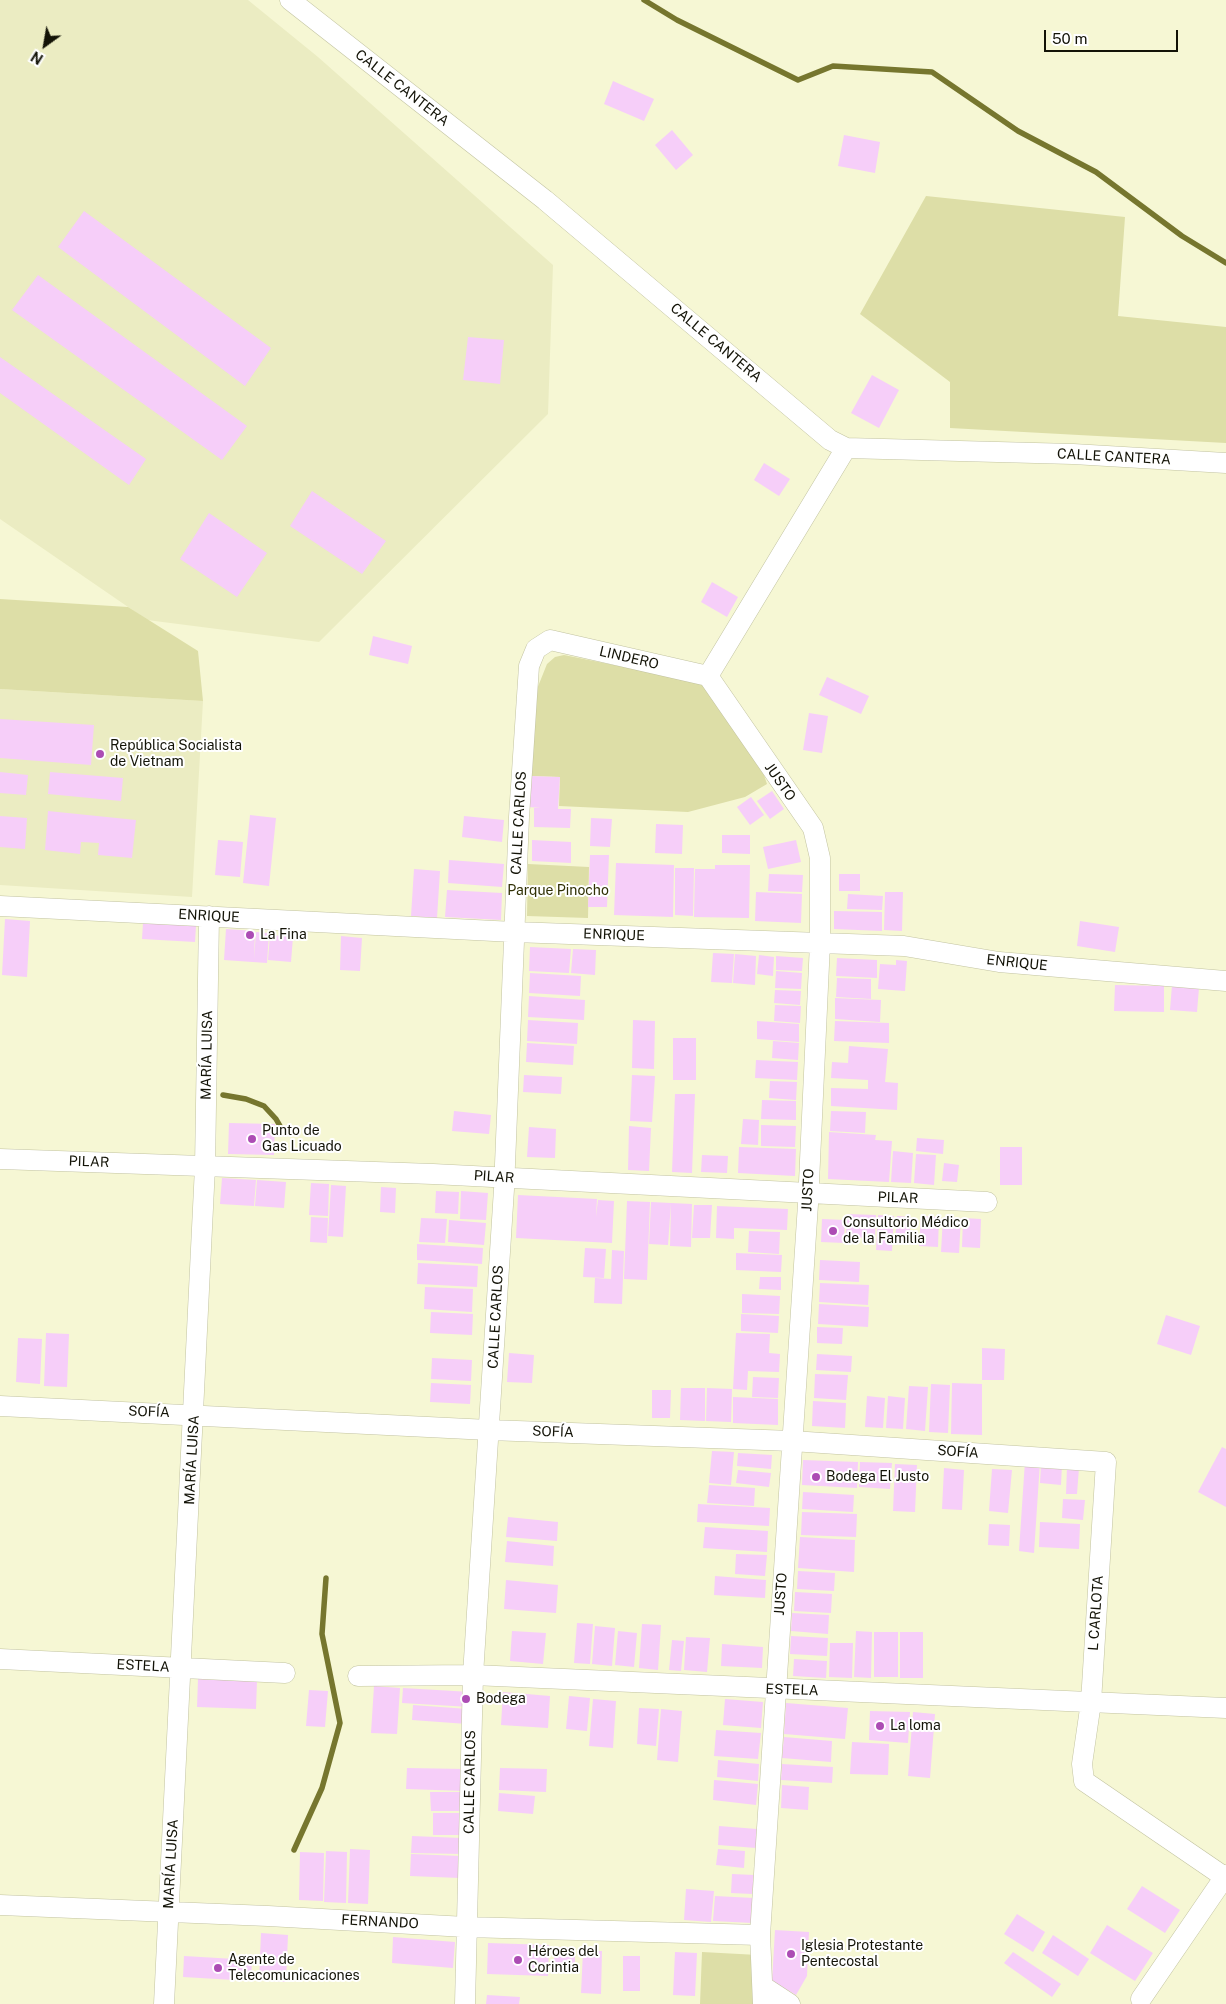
<!DOCTYPE html>
<html>
<head>
<meta charset="utf-8">
<style>
	body { margin:0 }
	#map { position:relative; width:1226px; height:2004px; overflow:hidden; background:#f6f7d4; font-family:"Public Sans",sans-serif }
	canvas { display:block }
	.north { position:absolute; left:20px; top:20px; width:50px; height:50px; -webkit-text-stroke:4px #fff; paint-order:stroke; rotate:212deg; font-size:14px; font-weight:700; line-height:20px; text-align:center; color:#131307 }
	.north::after { content:''; display:block; margin:auto; width:18px; height:22px; background:#131307; clip-path:polygon(50% 0,100% 100%,50% 72%,0 100%) }
	.scale { position:absolute; left:1044px; top:30px; width:134px; height:22px; box-sizing:border-box; border:2px solid #131307; border-top:0; padding-left:6px; font-size:15px; line-height:18px; white-space:nowrap; color:#131307; -webkit-text-stroke:4px #fff; paint-order:stroke }
</style>
</head>
<body>
<div id="map">
<canvas width="1226" height="2004"></canvas>
<div class="north">N</div>
<div class="scale">50 m</div>
</div>
<script>
const ctx = document.querySelector('canvas').getContext('2d');
ctx.lineJoin = 'round';
function fillPath(path, color) { ctx.fillStyle = color; ctx.fill(path, 'evenodd'); }
const toPath = rows => new Path2D(rows.map(r => 'M' + r).join(''));
function stroke(path, color, width, dash) { ctx.strokeStyle = color; ctx.lineWidth = width; ctx.lineCap = dash ? 'butt' : 'round'; ctx.setLineDash(dash || []); ctx.stroke(path); }
function drawText(font, color, halo, rows, align = 'center') {
  ctx.font = font + ' "Public Sans",sans-serif'; ctx.lineWidth = 4; ctx.setLineDash([]); ctx.textBaseline = 'middle'; ctx.strokeStyle = halo; ctx.fillStyle = color; for (const [text, x, y, turn = 0] of rows) {
    ctx.save(); ctx.translate(x, y); ctx.rotate((+turn || 0) * Math.PI / 180); ctx.textAlign = isNaN(turn) ? turn : align; if (halo) ctx.strokeText(text, 0, 0); ctx.fillText(text, 0, 0); ctx.restore();
  }
}
const built = toPath([
	[0,0,248,0,318,57,553,265,548,414,319,642,147,620,0,519],
	[0,689,203,701,192,897,0,885]
]);
const green = toPath([
	[926,196,1125,217,1118,316,1226,327,1226,443,950,428,950,382,860,314],
	[0,599,128,607,198,651,203,701,0,689],
	[564,655,703,683,764,775,767,784,745,797,688,812,559,806,560,777,528,776,537,689,547,664,555,657],
	[528,864,589,867,588,918,527,916],
	[702,1952,758,1955,756,2004,700,2004]
]);
const stream = toPath([
	[644,0,677,20,798,80,833,66,932,72,1018,131,1096,172,1182,236,1226,263],
	[223,1095,246,1099,264,1106,276,1119,284,1133],
	[294,1850,322,1788,340,1723,322,1634,326,1578]
]);
const building = toPath([
	[613,81,654,99,644,121,604,104],
	[672,130,693,155,676,170,655,145],
	[844,135,880,142,875,173,838,166],
	[84,211,271,348,245,386,58,247],
	[38,275,247,426,222,460,12,310],
	[468,337,504,340,500,384,463,380],
	[0,357,146,459,129,485,0,393],
	[872,375,899,390,879,428,851,413],
	[764,463,790,479,779,496,754,480],
	[312,491,386,541,362,574,290,526],
	[209,513,267,553,237,597,180,559],
	[712,582,738,597,727,617,701,602],
	[373,636,412,646,408,664,369,655],
	[827,677,869,696,861,714,819,695],
	[809,713,828,716,822,753,803,750],
	[0,719,94,725,91,765,0,758],
	[0,772,28,775,26,795,0,793],
	[50,772,123,778,121,801,48,794],
	[529,776,560,777,558,809,571,809,570,828,534,827,534,808,541,808,528,807],
	[772,791,784,809,770,819,757,801],
	[751,797,764,815,750,825,737,807],
	[48,811,136,820,132,858,98,855,99,843,81,842,80,854,45,850],
	[250,815,276,818,269,886,243,883],
	[0,816,27,818,25,849,0,847],
	[464,816,504,820,502,842,462,837],
	[591,818,612,819,610,847,590,846],
	[656,824,683,825,682,854,655,853],
	[722,835,750,835,750,854,722,853],
	[218,840,243,842,240,877,215,875],
	[532,840,571,842,571,863,532,861],
	[796,840,801,862,768,869,763,847],
	[590,855,609,855,607,907,588,907],
	[449,860,504,864,502,887,448,883],
	[616,863,674,865,673,917,614,915],
	[715,865,750,865,749,918,694,917,695,869,715,869],
	[675,868,694,868,693,916,675,915],
	[414,869,440,871,437,918,411,916],
	[769,874,803,875,802,892,768,891],
	[839,874,860,874,860,891,839,891],
	[447,890,502,893,501,920,445,917],
	[756,892,802,894,801,923,755,921],
	[885,892,903,892,902,931,884,930],
	[848,894,883,896,882,910,847,909],
	[834,911,882,912,882,931,834,929],
	[5,919,30,921,27,977,2,975],
	[1080,921,1119,927,1115,952,1077,946],
	[143,923,196,926,195,942,142,939],
	[226,929,255,931,254,959,256,932,269,933,267,963,224,960],
	[270,935,293,937,291,962,268,960],
	[341,936,362,938,360,971,340,970],
	[530,947,571,949,569,973,529,971],
	[573,949,596,950,595,975,571,973],
	[713,953,734,954,732,983,711,982],
	[735,954,756,956,755,985,733,983],
	[759,955,774,957,773,976,757,974],
	[776,956,803,958,802,971,776,970],
	[837,958,877,960,877,978,836,976],
	[896,960,907,961,905,991,878,989,880,964,896,965],
	[776,971,802,973,801,989,775,988],
	[530,973,581,976,580,996,529,993],
	[837,978,871,979,871,999,836,997],
	[1115,985,1164,986,1164,1012,1114,1011],
	[1172,985,1199,988,1197,1012,1170,1010],
	[775,990,801,991,800,1005,774,1003],
	[529,996,585,1000,584,1020,528,1017],
	[835,998,881,1000,880,1022,835,1019],
	[775,1005,801,1006,800,1023,774,1021],
	[528,1020,578,1023,577,1044,527,1041],
	[633,1020,655,1021,654,1069,632,1068],
	[757,1021,799,1024,799,1042,757,1039],
	[835,1021,889,1023,889,1043,834,1041],
	[673,1038,696,1038,696,1080,673,1080],
	[773,1041,799,1043,798,1060,772,1058],
	[527,1043,574,1046,573,1065,526,1062],
	[849,1046,888,1049,885,1082,898,1083,897,1110,831,1106,831,1088,868,1089,868,1080,831,1078,832,1062,848,1063],
	[756,1060,798,1062,797,1080,755,1078],
	[524,1075,562,1077,561,1094,523,1092],
	[632,1075,655,1076,652,1122,630,1121],
	[770,1081,797,1082,796,1100,769,1098],
	[675,1094,695,1094,692,1173,672,1172],
	[762,1100,796,1101,796,1120,761,1119],
	[454,1111,491,1115,489,1134,452,1131],
	[831,1111,866,1112,865,1133,830,1131],
	[743,1119,759,1120,758,1145,741,1144],
	[229,1123,275,1124,274,1155,228,1154],
	[761,1125,796,1126,795,1147,761,1146],
	[629,1126,651,1128,649,1171,628,1170],
	[529,1127,556,1129,555,1158,527,1157],
	[829,1132,876,1135,875,1140,892,1141,889,1182,828,1179],
	[917,1138,944,1140,943,1154,916,1151],
	[739,1147,796,1149,795,1176,738,1173],
	[1000,1147,1022,1147,1022,1185,1000,1185],
	[893,1151,913,1153,911,1183,891,1182],
	[916,1154,936,1155,934,1185,914,1183],
	[702,1155,728,1156,727,1173,701,1172],
	[944,1163,959,1165,957,1182,942,1181],
	[222,1178,256,1180,254,1206,220,1204],
	[257,1180,286,1182,284,1208,255,1206],
	[311,1183,329,1184,328,1216,309,1215],
	[331,1185,346,1186,343,1237,328,1236],
	[381,1187,396,1188,395,1213,380,1212],
	[436,1191,459,1192,458,1214,435,1213],
	[461,1191,488,1193,486,1220,460,1219],
	[518,1195,597,1199,596,1217,598,1200,614,1201,612,1243,516,1238],
	[627,1201,650,1202,647,1280,624,1279],
	[651,1202,671,1203,668,1245,649,1244],
	[671,1203,692,1204,691,1247,670,1246],
	[694,1205,712,1205,710,1238,692,1238],
	[717,1206,788,1209,787,1230,734,1228,734,1239,716,1238],
	[847,1214,876,1215,875,1238,846,1237],
	[878,1215,894,1216,892,1251,876,1250],
	[897,1216,911,1217,909,1242,895,1241],
	[921,1216,939,1217,938,1247,919,1246],
	[311,1217,328,1218,327,1243,310,1242],
	[943,1217,961,1218,959,1253,941,1252],
	[421,1218,447,1219,445,1243,419,1242],
	[963,1218,981,1219,980,1248,962,1247],
	[822,1219,845,1220,844,1243,821,1242],
	[449,1220,486,1223,484,1245,448,1242],
	[749,1231,780,1232,779,1254,748,1252],
	[417,1244,483,1248,482,1264,417,1260],
	[585,1248,606,1249,604,1278,583,1277],
	[612,1250,624,1251,622,1304,594,1303,595,1278,611,1279],
	[736,1253,782,1255,781,1272,736,1270],
	[820,1260,860,1262,859,1282,819,1280],
	[418,1263,478,1266,477,1287,417,1284],
	[760,1277,781,1277,781,1290,759,1289],
	[820,1283,869,1285,868,1305,819,1302],
	[425,1287,473,1289,472,1312,424,1309],
	[742,1294,780,1296,779,1314,742,1313],
	[819,1304,869,1307,868,1327,818,1324],
	[431,1312,473,1314,472,1335,430,1333],
	[741,1314,779,1316,778,1333,741,1331],
	[1166,1315,1200,1326,1191,1355,1157,1344],
	[817,1327,843,1328,842,1344,817,1343],
	[46,1333,69,1334,67,1387,44,1386],
	[736,1333,770,1334,769,1353,780,1354,779,1372,748,1371,747,1390,733,1389],
	[18,1338,42,1339,40,1384,16,1382],
	[982,1348,1005,1349,1004,1380,982,1380],
	[509,1353,534,1355,532,1383,507,1382],
	[817,1354,852,1356,851,1372,816,1370],
	[432,1358,472,1360,471,1381,431,1379],
	[815,1374,848,1375,846,1400,814,1398],
	[753,1377,779,1378,778,1398,752,1397],
	[431,1383,471,1385,470,1404,430,1402],
	[952,1383,982,1384,982,1435,951,1434],
	[931,1384,950,1385,948,1433,929,1432],
	[909,1386,928,1387,925,1431,906,1429],
	[681,1388,705,1388,705,1421,680,1420],
	[707,1388,732,1389,731,1422,706,1421],
	[652,1390,671,1390,670,1418,652,1418],
	[867,1396,885,1398,883,1428,865,1427],
	[888,1396,905,1398,903,1429,886,1428],
	[733,1397,778,1399,778,1425,733,1423],
	[813,1401,846,1403,845,1428,812,1426],
	[1222,1447,1226,1449,1226,1507,1198,1492],
	[712,1451,734,1452,731,1485,709,1483],
	[738,1453,772,1455,771,1469,737,1466],
	[803,1460,858,1462,857,1488,802,1485],
	[1025,1461,1040,1462,1034,1553,1019,1551],
	[860,1462,892,1463,890,1489,859,1487],
	[895,1464,917,1465,915,1512,893,1511],
	[1041,1464,1062,1465,1061,1485,1040,1483],
	[1067,1467,1079,1468,1077,1494,1066,1494],
	[944,1468,964,1470,962,1510,942,1509],
	[992,1469,1012,1470,1008,1513,989,1511],
	[738,1470,771,1473,769,1487,736,1483],
	[709,1485,755,1488,754,1506,707,1503],
	[803,1492,854,1495,853,1512,802,1509],
	[1063,1499,1085,1500,1083,1520,1062,1518],
	[698,1504,770,1508,769,1526,697,1522],
	[802,1512,857,1514,856,1537,801,1535],
	[508,1517,558,1522,557,1541,506,1537],
	[1040,1522,1080,1524,1079,1549,1039,1547],
	[989,1524,1010,1525,1009,1546,988,1545],
	[705,1527,768,1531,767,1552,703,1548],
	[800,1537,855,1540,854,1572,798,1568],
	[507,1541,554,1546,553,1566,505,1562],
	[736,1554,767,1555,765,1576,735,1574],
	[798,1571,835,1573,834,1591,797,1589],
	[715,1576,766,1580,765,1598,714,1595],
	[506,1580,558,1585,556,1613,504,1609],
	[795,1592,832,1594,831,1613,794,1611],
	[792,1613,829,1615,828,1634,791,1631],
	[577,1623,593,1624,590,1664,574,1663],
	[642,1624,661,1625,658,1670,639,1668],
	[595,1626,615,1628,612,1666,592,1664],
	[512,1631,546,1633,543,1664,510,1661],
	[618,1631,637,1633,634,1667,615,1665],
	[856,1631,872,1632,871,1678,854,1677],
	[874,1632,898,1632,898,1677,874,1677],
	[900,1632,923,1632,923,1678,900,1678],
	[791,1636,828,1638,827,1656,790,1654],
	[686,1637,710,1638,707,1672,684,1670],
	[672,1640,684,1641,681,1671,669,1670],
	[830,1643,853,1643,852,1678,829,1677],
	[722,1644,763,1647,762,1668,721,1666],
	[794,1659,827,1661,826,1678,793,1676],
	[198,1679,257,1681,256,1709,197,1707],
	[374,1686,400,1688,397,1734,371,1733],
	[403,1688,471,1692,470,1707,402,1703],
	[309,1690,328,1691,325,1727,306,1726],
	[503,1692,550,1696,548,1728,501,1725],
	[569,1696,590,1698,587,1731,566,1729],
	[593,1699,616,1701,613,1748,589,1746],
	[725,1699,763,1702,761,1728,723,1725],
	[786,1703,848,1708,845,1739,784,1734],
	[413,1705,468,1709,467,1724,412,1720],
	[639,1708,659,1709,656,1746,637,1744],
	[661,1709,682,1711,678,1762,657,1760],
	[870,1711,910,1712,908,1743,869,1740],
	[913,1712,935,1714,930,1778,908,1776],
	[716,1730,761,1733,758,1759,714,1756],
	[784,1737,832,1741,831,1762,782,1758],
	[852,1742,889,1744,888,1775,850,1774],
	[718,1760,759,1764,758,1781,717,1777],
	[782,1764,833,1767,832,1783,781,1780],
	[407,1768,465,1769,465,1791,406,1789],
	[500,1768,547,1769,546,1792,499,1790],
	[714,1780,758,1784,756,1805,713,1800],
	[782,1785,809,1787,808,1810,781,1808],
	[430,1792,461,1792,461,1811,431,1811],
	[499,1793,535,1796,533,1814,498,1811],
	[433,1813,462,1813,462,1835,433,1835],
	[719,1826,757,1829,756,1848,718,1845],
	[412,1836,461,1838,461,1854,411,1853],
	[350,1849,370,1850,368,1904,348,1903],
	[718,1849,745,1851,744,1868,716,1865],
	[326,1851,347,1852,346,1903,324,1902],
	[300,1852,324,1853,323,1901,299,1900],
	[411,1854,461,1856,460,1878,410,1876],
	[732,1874,754,1875,752,1894,731,1893],
	[1142,1886,1180,1910,1165,1933,1127,1909],
	[686,1889,714,1891,711,1922,684,1920],
	[715,1896,754,1898,752,1923,713,1921],
	[1017,1914,1045,1932,1033,1952,1004,1934],
	[1107,1925,1153,1953,1135,1981,1090,1953],
	[775,1930,809,1932,807,1976,796,1995,772,1981],
	[261,1933,288,1935,286,1982,259,1980],
	[1053,1935,1089,1959,1078,1976,1042,1953],
	[393,1937,455,1942,453,1968,392,1963],
	[488,1943,549,1945,548,1976,487,1974],
	[554,1947,575,1947,575,1971,554,1970],
	[583,1951,602,1951,601,1994,581,1993],
	[675,1952,697,1953,695,1996,673,1995],
	[1013,1952,1061,1984,1052,1997,1004,1963],
	[184,1956,252,1960,251,1981,183,1977],
	[623,1956,640,1956,640,1991,623,1991],
	[487,1995,520,1997,519,2004,486,2004]
]);
const minor = toPath([
	[290,0,545,200,830,440,846,448,1073,454,1226,463],
	[708,676,813,828,820,858,820,943,808,1204,760,1935,763,2004],
	[708,676,846,448],
	[0,906,514,932,904,946,999,962,1226,981],
	[0,1159,433,1174,987,1202],
	[0,1406,489,1430,792,1441,1106,1462,1091,1702,1082,1764,1084,1781,1226,1878],
	[0,1659,285,1673],
	[358,1676,473,1675,1226,1708],
	[0,1905,268,1916,466,1927,760,1935],
	[764,1987,790,2004],
	[1141,1999,1226,1875],
	[164,2004,205,1167,209,916],
	[465,2004,473,1675,504,1189,519,817,529,666,536,649,550,640,708,676]
]);
const markers = [
	[100,754,5,"#ac4cb4"],
	[250,935,5,"#ac4cb4"],
	[252,1139,5,"#ac4cb4"],
	[833,1231,5,"#ac4cb4"],
	[816,1477,5,"#ac4cb4"],
	[466,1699,5,"#ac4cb4"],
	[880,1726,5,"#ac4cb4"],
	[791,1954,5,"#ac4cb4"],
	[518,1960,5,"#ac4cb4"],
	[218,1968,5,"#ac4cb4"]
];
const streetNames = [
	["CALLE CANTERA",402,88,38],
	["CALLE CANTERA",716,343,40],
	["CALLE CANTERA",1114,457,3],
	["LINDERO",629,658,13],
	["JUSTO",780,782,55],
	["CALLE CARLOS",519,823,-87],
	["ENRIQUE",209,916,3],
	["ENRIQUE",614,935,2],
	["ENRIQUE",1017,963,6],
	["MARÍA LUISA",207,1055,-89],
	["PILAR",89,1162,2],
	["PILAR",494,1177,4],
	["JUSTO",808,1190,-87],
	["PILAR",898,1198,2],
	["CALLE CARLOS",496,1317,-87],
	["SOFÍA",149,1412,2],
	["SOFÍA",553,1432,2],
	["SOFÍA",958,1452,4],
	["MARÍA LUISA",192,1460,-87],
	["JUSTO",781,1594,-86],
	["L CARLOTA",1096,1613,-86],
	["ESTELA",143,1666,3],
	["ESTELA",792,1690,2],
	["CALLE CARLOS",470,1782,-89],
	["MARÍA LUISA",171,1864,-87],
	["FERNANDO",380,1922,3]
];
const poiNames = [
	["República Socialista",110,746],
	["de Vietnam",110,762],
	["La Fina",260,935],
	["Punto de",262,1131],
	["Gas Licuado",262,1147],
	["Consultorio Médico",843,1223],
	["de la Familia",843,1239],
	["Bodega El Justo",826,1477],
	["Bodega",476,1699],
	["La loma",890,1726],
	["Iglesia Protestante",801,1946],
	["Pentecostal",801,1962],
	["Héroes del",528,1952],
	["Corintia",528,1968],
	["Agente de",228,1960],
	["Telecomunicaciones",228,1976]
];
const parkNames = [
	["Parque Pinocho",558,891]
];
fillPath(built, '#ebecc2');
fillPath(green, '#dddea7');
stroke(stream, '#76762e', 5.5);
fillPath(building, '#f6cef9');
stroke(minor, '#c2c3a1', 21);
stroke(minor, '#fff', 20);
for (const [x, y, r, color] of markers) { const dot = new Path2D(); dot.arc(x, y, r, 0, 2 * Math.PI); ctx.fillStyle = color; ctx.fill(dot); stroke(dot, '#fff', 2); }
drawText('14px', '#131307', '#fff', streetNames);
drawText('14px', '#131307', '#fff', poiNames, 'left');
drawText('14px', '#303005', '#fff', parkNames);
</script>
</body>
</html>
